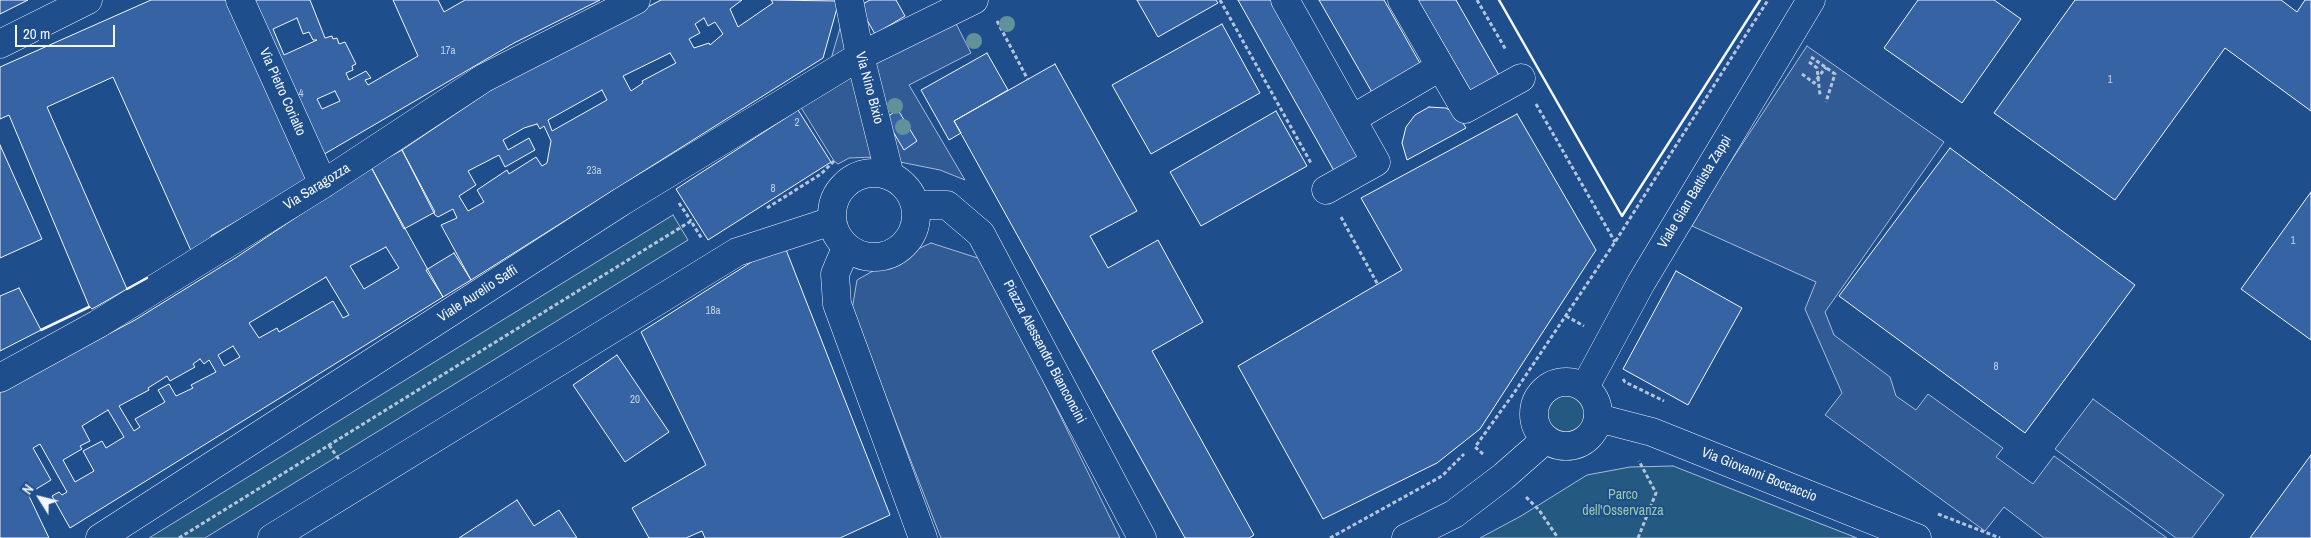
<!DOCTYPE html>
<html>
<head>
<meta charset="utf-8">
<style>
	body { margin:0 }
	#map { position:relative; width:2311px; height:538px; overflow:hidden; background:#1f4e8c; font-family:"Archivo Narrow",sans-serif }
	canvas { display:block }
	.north { position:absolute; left:15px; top:473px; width:50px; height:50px; -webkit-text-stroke:4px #1f4e8c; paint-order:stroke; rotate:306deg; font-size:14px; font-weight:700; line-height:20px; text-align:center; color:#f2f6ff }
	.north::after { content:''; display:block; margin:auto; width:18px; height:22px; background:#f2f6ff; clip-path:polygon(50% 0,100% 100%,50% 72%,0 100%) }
	.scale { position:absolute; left:15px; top:25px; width:100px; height:22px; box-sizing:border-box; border:2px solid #f2f6ff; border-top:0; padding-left:6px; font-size:15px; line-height:18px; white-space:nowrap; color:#f2f6ff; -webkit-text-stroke:4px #1f4e8c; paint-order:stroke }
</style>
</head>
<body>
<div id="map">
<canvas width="2311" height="538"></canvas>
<div class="north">N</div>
<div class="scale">20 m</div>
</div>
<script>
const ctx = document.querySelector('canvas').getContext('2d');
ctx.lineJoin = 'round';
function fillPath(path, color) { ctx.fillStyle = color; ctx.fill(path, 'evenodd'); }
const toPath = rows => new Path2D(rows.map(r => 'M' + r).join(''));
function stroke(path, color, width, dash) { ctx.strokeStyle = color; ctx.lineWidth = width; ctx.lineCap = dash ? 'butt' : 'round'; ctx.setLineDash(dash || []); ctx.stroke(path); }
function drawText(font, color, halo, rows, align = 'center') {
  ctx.font = font + ' "Archivo Narrow",sans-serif'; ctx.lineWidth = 4; ctx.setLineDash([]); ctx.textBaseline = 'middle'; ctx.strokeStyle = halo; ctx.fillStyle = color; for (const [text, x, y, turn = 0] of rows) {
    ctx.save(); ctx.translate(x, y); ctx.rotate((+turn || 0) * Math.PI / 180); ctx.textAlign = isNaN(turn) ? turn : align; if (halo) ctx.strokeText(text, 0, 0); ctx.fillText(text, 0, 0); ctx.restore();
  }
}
const green = toPath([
	[673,215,688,240,205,538,149,538,673,215],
	'1542 414a24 24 0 1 1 48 0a24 24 0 1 1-48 0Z',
	[1673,466,1857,538,1480,538,1521,516,1587,475,1630,467,1673,466]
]);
const parking = toPath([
	[945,2,971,53,909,85,965,180,940,170,875,157,849,158,838,164,834,161,794,96,831,59,841,25,868,32,874,40,945,2],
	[1807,46,1944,142,1825,312,1834,335,1890,377,1896,396,1916,410,1928,394,2003,448,1996,457,2033,484,2054,456,2167,538,2044,538,2004,507,1985,531,1825,415,1842,393,1805,309,1816,282,1692,226,1720,178,1807,46],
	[931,243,984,260,1120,538,941,538,852,310,857,280,887,263,931,243],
	[2093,399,2224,495,2192,538,2176,538,2055,449,2093,399]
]);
const building = toPath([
	[0,0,28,0,0,14,0,0],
	[151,0,227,0,309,179,211,236,212,240,192,253,113,77,47,107,127,289,92,309,89,306,9,115,0,119,0,67,151,0],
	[249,0,310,0,325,38,332,36,333,39,337,38,339,44,345,42,356,64,352,66,353,70,346,73,349,80,366,71,371,78,365,80,368,85,418,56,393,0,438,0,444,12,465,0,600,0,514,43,321,156,249,0],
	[297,18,303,34,309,32,313,40,317,40,284,55,273,29,297,18],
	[335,91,340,101,322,109,317,99,335,91],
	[661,0,742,0,730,9,738,27,773,3,771,0,839,1,823,58,471,280,441,225,457,218,453,209,438,217,435,215,402,150,506,80,661,0],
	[704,18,708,26,715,22,723,34,710,45,709,43,694,48,689,39,700,33,695,24,704,18],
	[670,53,676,63,642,81,643,83,631,91,623,76,670,53],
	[602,90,607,100,552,131,548,120,602,90],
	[537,124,540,129,544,126,551,141,547,163,542,166,536,157,509,174,507,170,477,190,484,202,468,211,459,196,476,185,468,171,499,155,505,167,535,150,529,138,508,150,503,140,524,128,537,124],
	[870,0,896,0,905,16,875,34,859,6,870,0],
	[1137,0,1216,0,1218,3,1158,37,1137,0],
	[1238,0,1277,0,1366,159,1337,176,1238,0],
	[1319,0,1384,0,1421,65,1373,94,1319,0],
	[1418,0,1456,0,1500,77,1472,93,1418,0],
	[1918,0,1994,0,2021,19,1962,103,1884,48,1918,0],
	[2075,0,2281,0,2297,12,2305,0,2311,0,2311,111,2225,48,2115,200,1994,113,2075,0],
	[1222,24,1260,93,1151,154,1112,85,1222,24],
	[987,53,1008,90,954,121,961,133,949,140,921,90,987,53],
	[1055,64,1137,211,1090,236,1108,268,1158,240,1203,322,1152,351,1254,535,1249,538,1185,538,954,121,1055,64],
	[1429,107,1446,108,1459,116,1466,128,1407,160,1402,143,1406,127,1415,115,1429,107],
	[798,110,831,162,708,240,676,189,798,110],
	[898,110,917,141,904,150,885,118,898,110],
	[1276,111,1307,166,1201,226,1170,172,1276,111],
	[1517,114,1596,250,1480,429,1437,463,1323,519,1238,366,1402,270,1361,198,1517,114],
	[0,145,42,239,0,258,0,145],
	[1950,148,2135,285,2025,433,1839,296,1950,148],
	[402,150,435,212,404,229,371,167,402,150],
	[371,167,443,297,70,528,52,496,59,492,62,495,67,492,40,444,33,448,51,480,28,494,49,538,0,538,0,392,135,320,237,257,371,167],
	[386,247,399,268,364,289,350,266,386,247],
	[326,277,349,315,343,318,333,301,279,332,277,328,259,338,249,323,326,277],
	[233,346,240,357,224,366,218,355,233,346],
	[200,359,204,364,209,360,216,372,191,385,193,388,176,396,169,384,158,390,165,402,135,419,140,427,134,431,119,406,149,390,148,388,167,376,170,381,195,367,193,364,200,359],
	[108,410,124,437,106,448,102,441,83,451,94,471,75,482,63,460,82,449,80,446,90,441,82,426,108,410],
	[2311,192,2311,340,2241,289,2311,192],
	[783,242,890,515,840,538,705,538,702,531,686,538,649,538,632,508,706,465,641,332,783,242],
	[454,253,471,280,443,297,426,270,454,253],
	[1676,271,1742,308,1688,405,1623,369,1676,271],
	[19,288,41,330,0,351,0,296,19,288],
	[617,355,669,432,625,462,573,385,617,355],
	[2311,455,2311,538,2250,538,2311,455],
	[517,500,534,526,559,510,577,538,459,538,517,500]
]);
const path = toPath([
	[1220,0,1311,163],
	[1477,0,1506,50],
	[997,21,1028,80],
	[1811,57,1835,74,1826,102],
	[1809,62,1817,68,1820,95],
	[1802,74,1814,83,1826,67],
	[1536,104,1615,242],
	[679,203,691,221],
	[767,208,821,174,834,161],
	[1341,217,1378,285],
	[1566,316,1584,326],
	[1623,379,1625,382,1664,401],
	[329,445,340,461],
	[1483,454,1475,447,1514,393,1615,242,1768,0],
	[1526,497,1539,510,1558,538],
	[1938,514,2000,538],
	[179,538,691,221,702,239],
	[1330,538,1442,476,1464,454],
	[1638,538,1656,493,1639,461]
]);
const street = toPath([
	[240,0,323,184],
	[849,0,860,56,890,176],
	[1285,0,1376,162,1326,190],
	[1402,0,1465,109,1521,78],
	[0,44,88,0],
	[1352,119,1440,67],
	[846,248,835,274,837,304,923,538],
	[0,378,98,324,323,184,484,78,636,0],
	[1598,418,1652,432,1917,538],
	[100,538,621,202,860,56,974,0]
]);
const secondary = toPath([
	'832 215a42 42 0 1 1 84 0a42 42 0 1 1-84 0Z',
	[915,205,947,205,981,234,1142,538],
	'1534 414a32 32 0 1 1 64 0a32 32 0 1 1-64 0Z',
	[1585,387,1641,283,1811,0],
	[272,538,737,252,832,221],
	[1406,538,1454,514,1504,476,1546,439]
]);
const wall = toPath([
	[1499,0,1622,216,1760,0],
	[127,289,147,278],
	[41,330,89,307]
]);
const trees = [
	[1007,24],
	[974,41],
	[895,106],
	[903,127]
];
const numberNames = [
	["17a",448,51],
	["1",2110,80],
	["4",301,94],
	["2",797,123],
	["23a",594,171],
	["8",773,189],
	["1",2293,241],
	["18a",713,311],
	["8",1996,367],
	["20",635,400]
];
const streetNames = [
	["Via Nino Bixio",869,88,75],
	["Via Pietro Corialto",282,92,66],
	["Via Saragozza",317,187,-32],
	["Viale Gian Battista Zappi",1695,192,-59],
	["Viale Aurelio Saffi",478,294,-33],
	["Piazza Alessandro Bianconcini",1044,352,62],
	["Via Giovanni Boccaccio",1759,475,22]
];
const parkNames = [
	["Parco",1623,495],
	["dell'Osservanza",1623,511]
];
fillPath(green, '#245a82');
stroke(green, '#a8bbd7', 1);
fillPath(parking, '#305b95');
stroke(parking, '#a8bbd7', 1);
fillPath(building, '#3563a3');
stroke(building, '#f2f6ff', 1);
stroke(street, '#f2f6ff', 29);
stroke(secondary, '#f2f6ff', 29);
stroke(path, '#b3c4dc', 3, [4, 2.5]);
stroke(street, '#1f4e8c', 28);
stroke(secondary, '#1f4e8c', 28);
stroke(wall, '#f2f6ff', 2.5);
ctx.fillStyle = '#61919a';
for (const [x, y] of trees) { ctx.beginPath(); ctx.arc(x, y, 8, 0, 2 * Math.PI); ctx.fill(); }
drawText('11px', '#c3d1e8', null, numberNames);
drawText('14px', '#f2f6ff', '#1f4e8c', streetNames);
drawText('14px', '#97c8a6', '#1f4e8c', parkNames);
</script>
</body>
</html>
